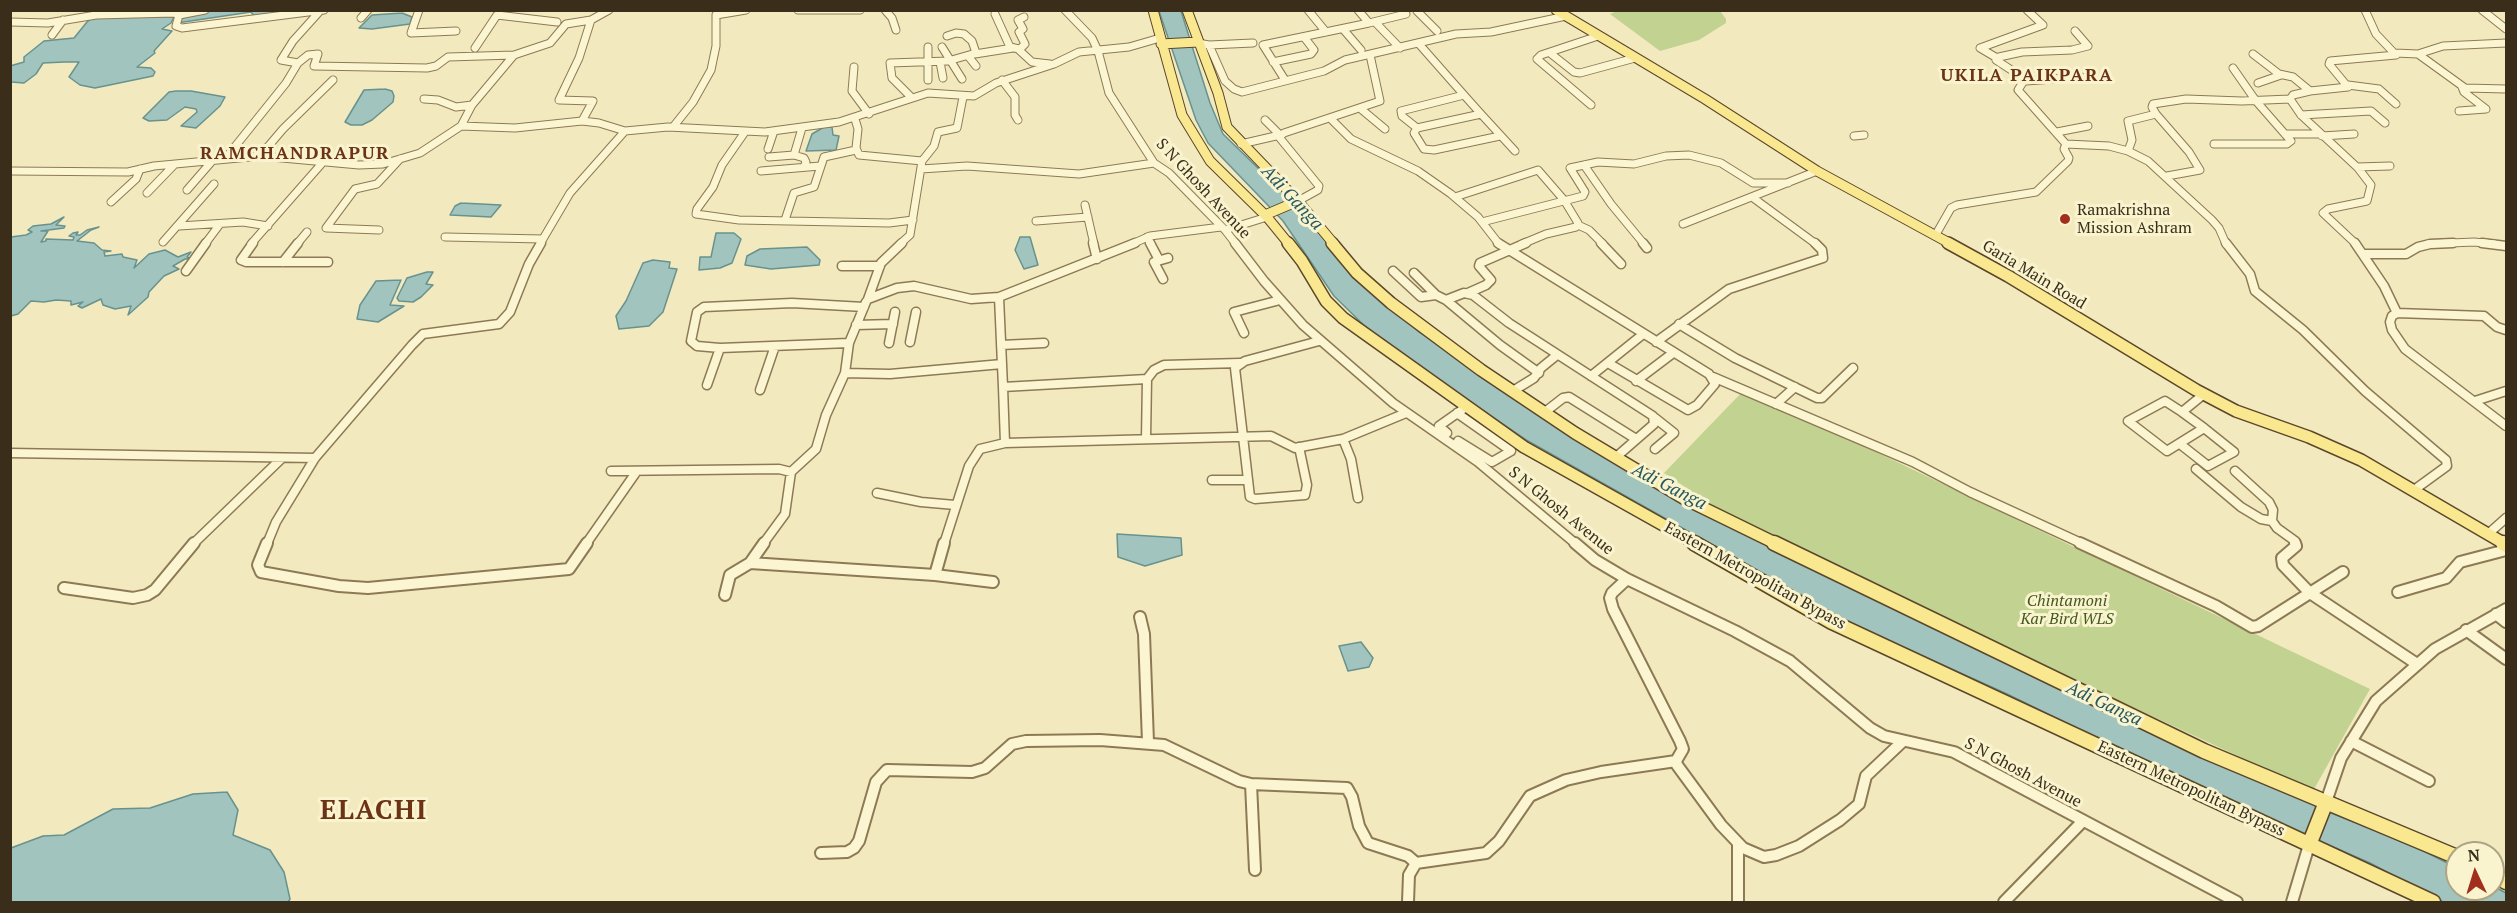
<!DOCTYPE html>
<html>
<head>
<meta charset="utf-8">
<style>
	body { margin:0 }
	#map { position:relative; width:2517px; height:913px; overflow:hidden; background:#f2eabe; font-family:"PT Serif",serif }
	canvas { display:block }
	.frame { position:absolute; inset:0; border:12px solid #3a2e1b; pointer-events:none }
	.north { position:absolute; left:2445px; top:841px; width:60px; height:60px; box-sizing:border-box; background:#f9f3ce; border:2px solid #ada486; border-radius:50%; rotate:356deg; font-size:16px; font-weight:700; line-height:24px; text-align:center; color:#3a2e1b }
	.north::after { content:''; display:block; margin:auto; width:21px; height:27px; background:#a22f1e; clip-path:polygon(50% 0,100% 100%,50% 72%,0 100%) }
</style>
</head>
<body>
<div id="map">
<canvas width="2517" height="913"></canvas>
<div class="frame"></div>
<div class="north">N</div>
</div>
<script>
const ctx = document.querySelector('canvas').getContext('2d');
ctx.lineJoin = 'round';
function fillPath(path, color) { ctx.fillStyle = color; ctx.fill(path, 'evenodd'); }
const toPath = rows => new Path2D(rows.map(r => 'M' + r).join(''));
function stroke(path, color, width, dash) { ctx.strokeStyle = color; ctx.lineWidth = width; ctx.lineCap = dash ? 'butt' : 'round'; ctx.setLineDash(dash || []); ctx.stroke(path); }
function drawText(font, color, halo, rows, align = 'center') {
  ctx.font = font + ' "PT Serif",serif'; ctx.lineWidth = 6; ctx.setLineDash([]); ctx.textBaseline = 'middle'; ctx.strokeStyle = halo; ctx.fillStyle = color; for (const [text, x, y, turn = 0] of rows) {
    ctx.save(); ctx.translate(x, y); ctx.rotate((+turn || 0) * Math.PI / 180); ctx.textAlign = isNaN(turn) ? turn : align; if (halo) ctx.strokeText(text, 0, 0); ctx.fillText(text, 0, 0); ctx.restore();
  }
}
const green = toPath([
	[1619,10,1720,11,1726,19,1726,23,1699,40,1660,51,1610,14],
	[1745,389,2370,689,2313,791,2038,663,1714,506,1664,473]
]);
const water = toPath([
	[212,11,285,11,283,13,255,17,251,12,177,23,181,15,212,11],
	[1159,11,1181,11,1210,103,1223,134,1295,204,1357,279,1419,332,1550,422,1928,622,2331,813,2414,846,2457,868,2457,889,2493,889,2493,886,2506,893,2506,902,2443,902,2370,863,2202,790,2007,694,1854,625,1528,441,1378,339,1334,296,1283,221,1208,143,1196,120,1159,11],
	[402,13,412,17,410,24,372,29,359,28,372,15,402,13],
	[152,16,174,17,171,23,162,29,172,31,154,51,155,53,137,67,151,68,155,72,153,76,95,88,80,85,69,77,79,62,64,62,43,63,36,74,24,83,11,82,10,66,24,62,24,57,44,41,74,38,87,22,93,17,152,16],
	[385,89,392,91,394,96,393,102,372,120,362,125,351,125,345,122,364,90,385,89],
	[176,91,191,91,225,97,220,106,196,128,181,126,197,112,196,109,185,107,167,120,149,121,143,118,169,92,176,91],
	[824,127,832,127,833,135,839,136,836,150,806,151,812,134,824,127],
	[461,203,501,205,491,217,450,215,455,206,461,203],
	[64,217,56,225,65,226,64,228,41,231,48,231,41,242,46,241,46,239,73,240,74,237,69,236,73,233,78,232,76,235,80,235,87,230,99,227,91,230,77,241,94,243,102,250,111,251,104,252,105,256,122,254,123,257,137,260,134,268,149,254,165,250,178,257,191,252,187,257,191,259,185,259,173,266,179,269,164,276,149,292,148,297,128,315,131,306,115,309,103,305,101,299,82,308,78,306,83,302,71,305,71,301,56,300,44,302,31,301,18,314,11,316,11,237,26,235,32,232,28,230,33,226,51,224,64,217],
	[716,233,734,233,741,239,732,263,720,268,699,270,700,257,711,257,716,233],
	[1020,237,1030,237,1038,265,1024,269,1015,250,1020,237],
	[807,247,820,260,819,265,771,269,745,265,747,256,760,249,807,247],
	[653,260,670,262,669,268,677,269,663,312,649,326,619,329,616,316,626,301,643,263,653,260],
	[427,272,433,272,426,284,433,285,421,297,413,302,399,301,397,298,407,278,427,272],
	[401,280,390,305,404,306,378,322,357,319,360,305,376,281,401,280],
	[1117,534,1181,538,1182,555,1145,566,1118,557,1117,534],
	[1361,642,1373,658,1369,667,1348,671,1339,646,1361,642],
	[227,792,238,810,233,835,270,850,284,872,290,899,288,902,11,902,11,848,43,836,64,835,113,809,150,808,193,794,227,792]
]);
const minorFar2 = toPath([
	[419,10,411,33,456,31],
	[609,10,591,20,566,24,550,43,514,55,472,105,461,126,515,128,582,121,599,123,625,131],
	[798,10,860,10],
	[885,10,892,18,896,30],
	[1065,10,1092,38,1098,51,1109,93,1154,163,1169,173,1225,230,1236,244],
	[1308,10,1326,32],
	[1358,10,1369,23,1406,14,1402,10],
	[2482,10,2506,29],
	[320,11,293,41,281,60,298,63,308,55,318,54,314,66,427,68,436,66,448,57,514,55],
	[1417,11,1437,31],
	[995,14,1010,47,1019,49],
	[179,15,205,10],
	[1024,17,1018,20,1023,29,1019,32,1025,44,1019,50,1032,62,1050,64],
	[361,18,368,10],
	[10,22,48,23,96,15,174,13,179,15,176,26,182,28,324,10],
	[1375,22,1400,48],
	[1343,29,1361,50],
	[2075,31,2088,46,2072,50,2022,52,1999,57,1996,60,2025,79,2018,90,2066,144,2109,146,2128,151,2148,161,2212,220,2219,228,2226,244],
	[52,35,63,20],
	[1198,43,1209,45,1225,81,1234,89,1242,92,1324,71,1345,60,1456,34,1491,32,1566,16],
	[1419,44,1464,95],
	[1209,45,1253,43],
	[928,47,928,80],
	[942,47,962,79],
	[475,48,497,15,557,22],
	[1550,53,1574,72,1580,73,1635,58],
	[2395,53,2418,54,2465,88,2506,89],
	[975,54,1013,48],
	[2253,54,2279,74,2293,77,2310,91],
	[2418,54,2443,46,2506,43],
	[968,56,976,66],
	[1997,58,1980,48,2043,25,2027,10],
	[940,62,943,78],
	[1273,62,1311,54,1314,50,1304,37],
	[854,67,852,91,869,114],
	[1002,80,1015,97,1015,115,1018,120],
	[1285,80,1263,45,1369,23],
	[2026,81,2081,77],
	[2258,83,2281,75],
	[2348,85,2379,89,2396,104],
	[1464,95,1481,114,1417,128,1402,116,1401,111,1464,95],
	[911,97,892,78,890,63,948,61,976,53,972,41,964,34,956,33,947,36],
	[424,99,438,100,456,107,472,105],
	[1591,105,1537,59,1541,55,1598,36],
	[1361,109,1385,129],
	[2459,111,2486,109,2464,92,2462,87],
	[1481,114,1515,151],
	[2301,115,2371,111,2385,123],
	[855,119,858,129,856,148,859,155,922,161,934,146,938,132,957,128,963,97],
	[1331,119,1351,139,1418,171,1451,194,1478,217,1499,244],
	[1265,120,1280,135],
	[582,121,593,101,559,100,579,58,591,20],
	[673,127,693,102,711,70,716,46,716,15,746,10],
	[802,128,794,155,804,158,806,162,804,167],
	[1417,128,1414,133,1424,149,1434,150,1500,136],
	[745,132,722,165,713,187,697,209,696,214,739,220,889,223,913,220],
	[2057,132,2088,126],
	[2285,134,2320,134],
	[1854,136,1864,135],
	[2322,136,2354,134],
	[1241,144,1280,135],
	[2214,144,2287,144,2291,141,2256,101,2233,68],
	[768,149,774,131],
	[2128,151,2132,140,2128,121,2156,114],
	[260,156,283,129,333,80],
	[769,157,794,155],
	[225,159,286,83,298,63],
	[1584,165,1611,204,1644,244],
	[2357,167,2390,166],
	[921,169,967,166,1079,174,1154,163],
	[10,171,128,172,154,166,260,156,359,165,383,164,420,153,461,126],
	[761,171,820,166],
	[2167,176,2200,170,2189,152,2156,114,2152,107,2153,104,2186,99,2242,101,2290,99],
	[187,190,213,160],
	[147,193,174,165],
	[1455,197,1538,170,1564,200,1578,223,1576,227,1546,234,1522,244],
	[1752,197,1816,244],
	[1298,201,1318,190,1319,186,1279,137,1284,133,1380,101,1370,55],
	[111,202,136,179,140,169],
	[1085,205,1094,244],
	[785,220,794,193,814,187,824,157,856,150],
	[1036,221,1088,217],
	[1482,222,1583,196,1585,192,1570,168,1598,162,1634,164,1666,156,1689,155,1721,163,1753,183,1788,183],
	[1683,224,1817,171],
	[1578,225,1589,230,1603,244],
	[179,226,243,222,268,226],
	[379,230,326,228,355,189,377,184,400,159],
	[1225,230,1267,217],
	[1935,236,1951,208,1957,205,2036,192,2068,161,2069,158,2064,149,2066,144],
	[445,237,543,239],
	[1147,237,1151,244],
	[163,242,214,184],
	[205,244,220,224],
	[251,244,324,161],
	[297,244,307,232],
	[540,244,570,193,625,131,668,127,765,132,839,122,928,93,974,96,996,83,1054,64,1079,52,1129,47,1160,38],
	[900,244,910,235,922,161],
	[1132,244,1150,236,1221,227],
	[2356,244,2323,213,2328,209,2367,201,2371,185,2358,168,2301,115,2290,99,2293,95,2310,91,2348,87,2329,64,2330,61,2396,55,2376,34,2365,10],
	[2428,244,2474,242,2494,244]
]);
const minorFar1 = toPath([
	[253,243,241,260,246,262,328,262],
	[902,243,881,263,868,299,897,288,914,286,971,299,999,297],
	[1093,243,1097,259],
	[1135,243,999,297,1003,387,1147,379,1154,370,1164,365,1240,363],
	[1150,243,1159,260],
	[1235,243,1264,281,1303,325,1393,403,1478,462,1576,544],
	[1498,243,1709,374,1715,384,1697,405,1688,410,1608,363],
	[1601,243,1621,264],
	[1643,243,1647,248],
	[2226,243,2250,274,2255,291,2303,330,2365,391,2446,460,2447,466,2414,490],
	[2355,243,2384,286,2397,313,2392,316,2390,322,2392,330,2405,349,2506,426],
	[2482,243,2506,246],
	[2363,254,2406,254,2418,247,2430,244,2453,243],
	[283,262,298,243],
	[842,266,880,266],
	[186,271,206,243],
	[1393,271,1421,297,1436,295,1446,300,1464,293,1473,295,1509,323,1653,416,1654,424,1615,458],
	[1414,273,1436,295],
	[1163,279,1154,262,1168,258],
	[1468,293,1486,285,1491,280,1479,266,1480,263,1526,243],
	[1446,300,1500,345,1539,373],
	[2397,313,2484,316,2497,327,2506,330],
	[1679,324,1735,358,1817,398,1822,398,1853,368],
	[856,325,893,324],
	[1244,333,1234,312,1280,300],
	[910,342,916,312],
	[1656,342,1729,289,1823,258,1822,250,1815,243],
	[849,343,720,348,697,346,691,341,697,312,704,307,792,303,864,307],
	[889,343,895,312],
	[1001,345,1044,343],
	[845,373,890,374,1002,364],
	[1591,376,1642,335],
	[1713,377,1913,462,1970,492,2083,544],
	[1636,381,1673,353],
	[707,385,720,348],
	[1003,387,1005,443],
	[760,390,775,346],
	[1513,391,1534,378,1541,368,1557,355],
	[2475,401,2506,391],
	[1776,404,1795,387],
	[1545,412,1563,398,1569,397,1636,439],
	[2182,412,2204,428],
	[1457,413,1511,451,1492,462,1458,441],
	[1655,418,1674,433,1655,449],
	[1447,433,1439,426,1466,407],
	[1146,439,1147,379],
	[1343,439,1351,459,1358,498],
	[2180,444,2208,466,2234,452,2204,428,2167,451,2128,421,2165,401,2182,412,2204,394],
	[1299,447,1307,485,1305,495,1255,499,1250,497,1235,368,1245,361,1319,341],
	[10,453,315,458],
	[2196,469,2241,507,2261,519,2272,521],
	[611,471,779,469,791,472,785,514,763,544],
	[2235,471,2269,502,2273,510,2272,521,2277,528,2295,541,2296,544],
	[791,472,816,449,826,415,845,373,849,343,866,302],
	[1212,480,1247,480],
	[877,493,921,502,955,505],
	[2488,534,2506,518],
	[193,544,282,458],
	[267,544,276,522,315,458,412,345,423,334,499,324,510,312,529,264,541,243],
	[586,544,637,471],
	[944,544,969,466,980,449,1005,443,1271,436,1295,448,1343,439,1406,413]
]);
const minor = toPath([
	[267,543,258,565,261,572,339,586,368,588,569,569,587,543],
	[1575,543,1595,560,1627,579,1735,631,1790,661,1870,728,1884,736,1954,752,2237,902],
	[2080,543,2216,606,2252,627,2258,626,2343,572],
	[2295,543,2296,546,2282,558,2283,565,2310,593,2417,664],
	[750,563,935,575,993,582],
	[935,575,944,543],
	[1627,579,1612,593,1610,598,1613,609,1680,741,1683,749,1676,761,1677,765,1721,825,1743,848,1764,857,1776,855,1799,846,1840,820,1859,804,1866,776,1902,742],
	[64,588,133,598,147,595,155,590,194,543],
	[2398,592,2446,578,2460,562,2506,550],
	[725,595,730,575,750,563,764,543],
	[2496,614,2506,622],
	[1140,617,1144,634,1148,742],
	[2466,630,2506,659],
	[2351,741,2429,781],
	[1251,784,1255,870],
	[2326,802,2341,758,2376,701,2435,649,2506,609],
	[1738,844,1738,902],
	[821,853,847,852,854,848,859,841,876,782,887,770,972,772,985,768,1012,744,1026,741,1100,740,1164,745,1239,781,1251,784,1347,788,1352,797,1359,826,1368,843,1408,856,1416,863],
	[1408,902,1409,875,1416,863,1486,853,1499,841,1530,796,1566,780,1601,772,1676,761],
	[2004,902,2082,822],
	[2292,902,2309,845]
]);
const majorFar2 = toPath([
	[1153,10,1182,115,1210,161,1267,217,1289,244],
	[1187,10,1218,93,1227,127,1298,201,1334,244],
	[1556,10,1705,99,1817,171,1951,244],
	[1161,44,1198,42],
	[1265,215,1298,201]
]);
const majorFar1 = toPath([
	[1288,243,1302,261,1326,301,1343,318,1524,447,1697,544],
	[1332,243,1357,273,1391,303,1481,370,1575,433,1685,499,1777,544],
	[1948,243,2008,276,2196,390,2236,411,2309,437,2361,460,2505,544]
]);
const major = toPath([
	[1694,543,1832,622,2433,902],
	[1774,543,2204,751,2457,857],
	[2503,543,2506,545],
	[2309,845,2326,802],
	[2493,874,2506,882]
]);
const markers = [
	[2065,219,6,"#a22f1e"]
];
const streetNames = [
	["S N Ghosh Avenue",1203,189,47],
	["Garia Main Road",2034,275,31],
	["S N Ghosh Avenue",1561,511,39],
	["Eastern Metropolitan Bypass",1755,576,29],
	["S N Ghosh Avenue",2023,773,28],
	["Eastern Metropolitan Bypass",2191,789,25]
];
const poiNames = [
	["Ramakrishna",2077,210],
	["Mission Ashram",2077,228]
];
const parkNames = [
	["Chintamoni",2067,601],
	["Kar Bird WLS",2067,619]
];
const farDistrictnames = [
	["UKILA PAIKPARA",2027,76],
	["RAMCHANDRAPUR",295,154]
];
const waterNames = [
	["Adi Ganga",1292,198,47],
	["Adi Ganga",1669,487,27],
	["Adi Ganga",2104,704,25]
];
const nearDistrictnames = [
	["ELACHI",374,811]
];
fillPath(green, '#c1d291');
fillPath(water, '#a2c4be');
stroke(water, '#68928e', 1.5);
stroke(minorFar2, '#8d7a55', 9);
stroke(minorFar1, '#8d7a55', 11);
stroke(minor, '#8d7a55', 14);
stroke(majorFar2, '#5a472a', 11);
stroke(majorFar1, '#5a472a', 14);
stroke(major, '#5a472a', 17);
stroke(minorFar2, '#fcf5d2', 7);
stroke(minorFar1, '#fcf5d2', 8);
stroke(minor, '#fcf5d2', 10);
stroke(majorFar2, '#fae891', 9);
stroke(majorFar1, '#fae891', 11);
stroke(major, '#fae891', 14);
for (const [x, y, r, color] of markers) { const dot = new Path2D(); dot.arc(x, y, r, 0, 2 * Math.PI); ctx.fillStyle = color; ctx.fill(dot); stroke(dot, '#f9f3ce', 2); }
drawText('16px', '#3a2e1b', '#f9f3ce', streetNames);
drawText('16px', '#3a2e1b', '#f9f3ce', poiNames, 'left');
drawText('italic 16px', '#43591f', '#f9f3ce', parkNames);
ctx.letterSpacing = '1.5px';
drawText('bold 18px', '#6c3316', '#f9f3ce', farDistrictnames);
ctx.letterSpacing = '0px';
drawText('italic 18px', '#28585c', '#f9f3ce', waterNames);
ctx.letterSpacing = '1.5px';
drawText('bold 27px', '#6c3316', '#f9f3ce', nearDistrictnames);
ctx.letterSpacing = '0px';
</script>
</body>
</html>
